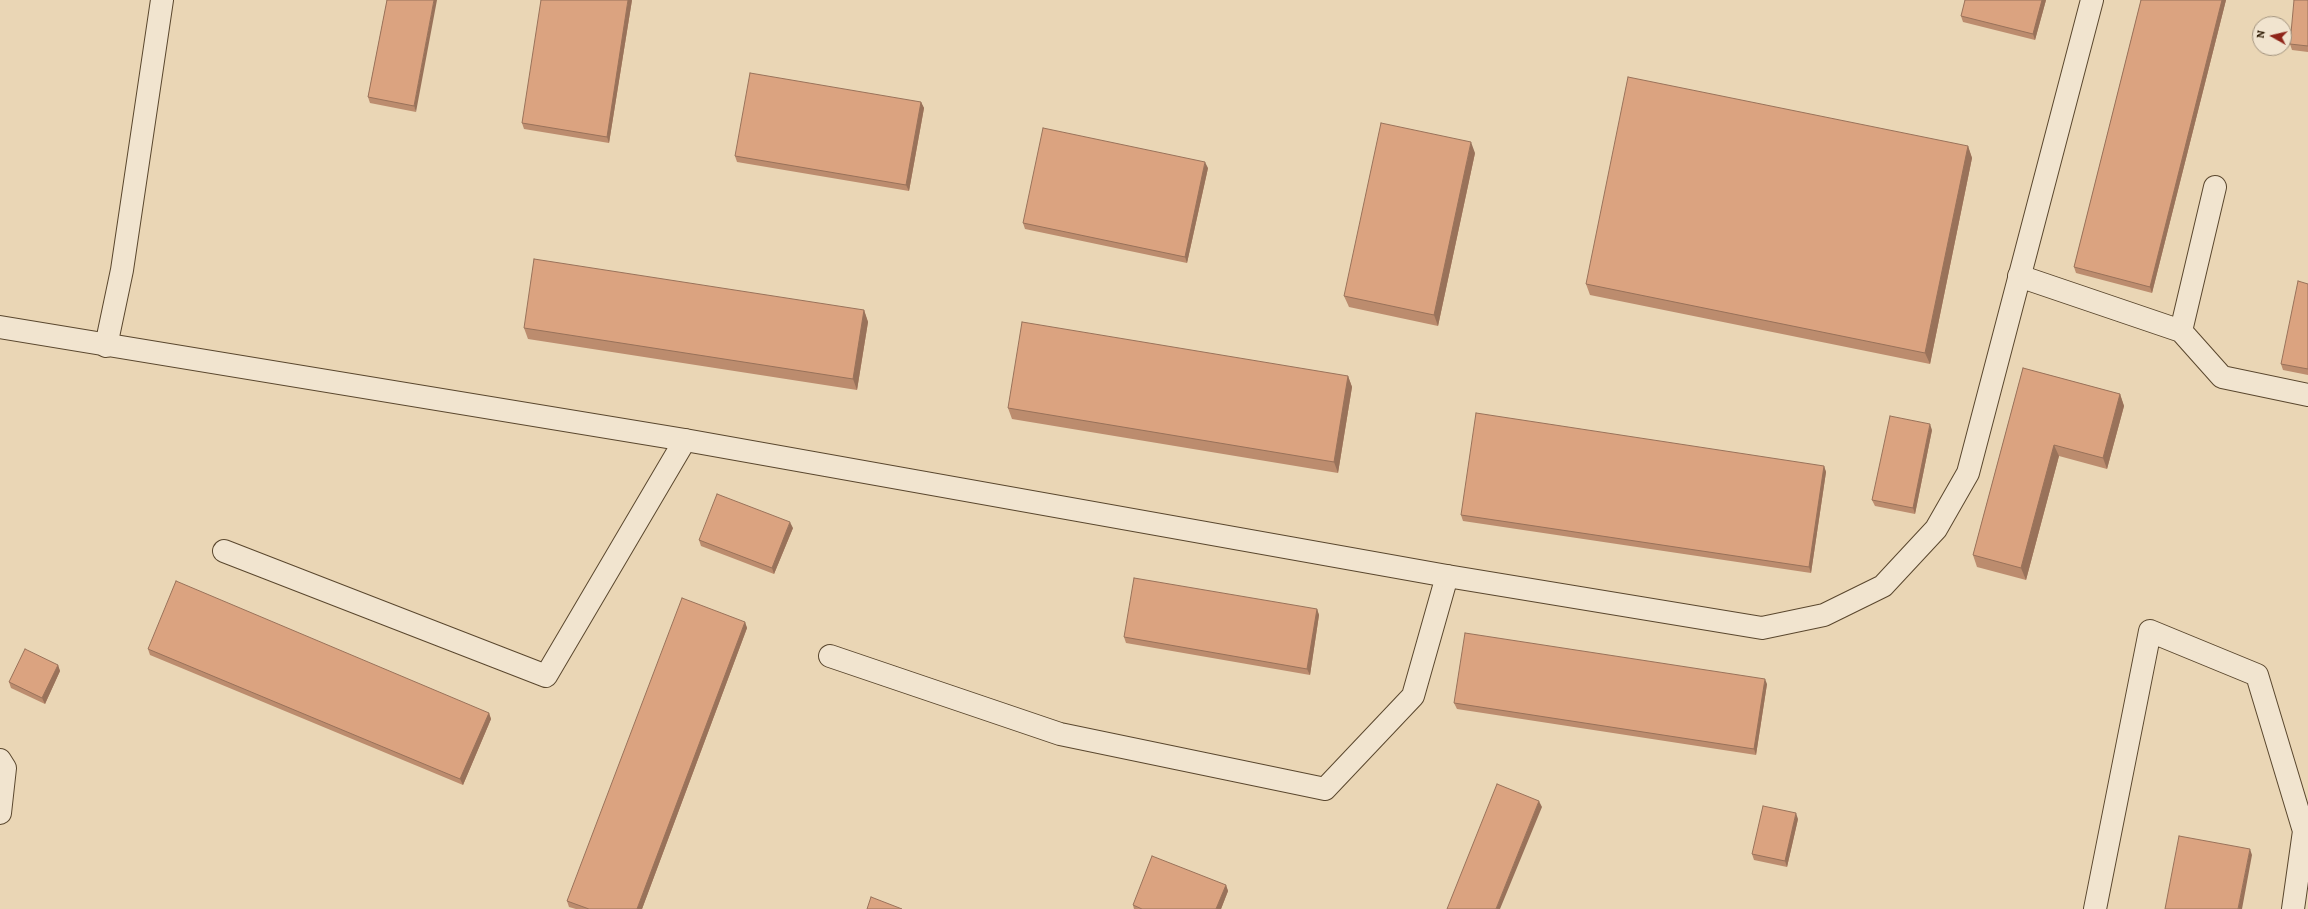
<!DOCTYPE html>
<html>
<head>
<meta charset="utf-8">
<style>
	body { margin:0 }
	#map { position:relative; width:2308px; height:909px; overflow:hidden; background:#ead6b5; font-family:Alegreya,serif }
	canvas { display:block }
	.north { position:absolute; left:2252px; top:16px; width:40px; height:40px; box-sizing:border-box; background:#f1e4cf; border:1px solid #a1927d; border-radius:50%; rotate:278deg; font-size:11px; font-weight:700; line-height:16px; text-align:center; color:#2a1701 }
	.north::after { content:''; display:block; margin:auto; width:14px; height:18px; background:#8f2418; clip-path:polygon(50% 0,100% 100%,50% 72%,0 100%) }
</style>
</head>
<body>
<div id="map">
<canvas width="2308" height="909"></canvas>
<div class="north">N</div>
</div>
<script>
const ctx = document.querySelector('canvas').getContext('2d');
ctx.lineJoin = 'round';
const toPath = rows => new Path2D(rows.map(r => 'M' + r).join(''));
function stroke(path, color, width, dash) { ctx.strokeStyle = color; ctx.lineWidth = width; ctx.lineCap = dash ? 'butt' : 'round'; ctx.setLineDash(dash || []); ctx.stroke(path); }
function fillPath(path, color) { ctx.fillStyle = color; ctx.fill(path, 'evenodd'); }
const service = toPath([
	[2019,276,2181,331,2215,187],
	[2181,331,2222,377,2308,395],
	[106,346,122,270,162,0],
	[224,551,546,676,685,440],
	[830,656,1060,734,1325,789,1413,696,1447,576],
	[0,760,5,768,0,813],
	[2095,909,2150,631,2257,675,2304,831,2293,909]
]);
const minor = toPath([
	[0,327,685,440,1447,576,1762,628,1824,615,1883,586,1936,529,1968,473,2092,0]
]);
const wall = toPath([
	[387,0,416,112,370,103,368,97],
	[632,0,609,143,524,129,522,123],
	[2046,0,2035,40,1963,22,1961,16],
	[2141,0,2226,0,2152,293,2076,273,2074,267],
	[2308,0,2308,52,2292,50,2290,44],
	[921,102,924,108,909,191,737,162,735,156],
	[1968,146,1972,158,1930,364,1590,295,1586,284],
	[1475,153,1438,326,1349,307,1344,296],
	[1208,168,1187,263,1025,229,1023,223],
	[2308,284,2308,375,2283,370,2281,364],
	[864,310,868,322,857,390,528,339,524,328],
	[2023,368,2120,394,2124,406,2107,469,2059,456,2026,580,1977,567,1973,555],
	[1348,376,1352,387,1338,473,1012,419,1008,408],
	[1932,430,1915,514,1875,506,1872,500],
	[1824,466,1826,472,1811,573,1463,521,1461,515],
	[793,528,774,574,701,546,699,540],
	[1317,609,1319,615,1310,675,1126,643,1124,637],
	[745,622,747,628,642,909,576,909,569,907,567,901],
	[148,649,489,713,491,719,463,785,150,655],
	[58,665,60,671,45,704,11,688,9,682],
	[1767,684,1756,755,1457,709,1454,703],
	[1798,819,1787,867,1754,860,1752,854],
	[1226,885,1228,891,1221,909,1134,909,1133,905]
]);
const shadedWall = toPath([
	[434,0,437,0,416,112,414,106],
	[628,0,632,0,609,143,607,137],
	[2042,0,2046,0,2035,40,2033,34],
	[2222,0,2226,0,2152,293,2150,287],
	[921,102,924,108,909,191,906,185],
	[1471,142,1475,153,1438,326,1434,315],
	[1968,146,1972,158,1930,364,1925,353],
	[1205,162,1208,168,1187,263,1185,257],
	[864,310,868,322,857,390,853,379],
	[1348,376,1352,387,1338,473,1334,462],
	[2120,394,2124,406,2107,469,2103,458],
	[1930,424,1932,430,1915,514,1913,508],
	[2054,445,2059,456,2026,580,2021,568],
	[1824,466,1826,472,1811,573,1809,567],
	[790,522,793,528,774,574,772,568],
	[1317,609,1319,615,1310,675,1307,669],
	[745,622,747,628,642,909,637,909],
	[58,665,60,671,45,704,42,698],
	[1765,679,1767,684,1756,755,1754,749],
	[489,713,491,719,463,785,460,779],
	[1539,801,1542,807,1500,909,1496,909],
	[1796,813,1798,819,1787,867,1785,861],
	[2250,849,2252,855,2242,909,2238,909],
	[1226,885,1228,891,1221,909,1216,909]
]);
const building = toPath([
	[387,0,434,0,414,106,368,97,387,0],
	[541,0,628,0,607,137,522,123,541,0],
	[1965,0,2042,0,2033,34,1961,16,1965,0],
	[2141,0,2222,0,2150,287,2074,267,2141,0],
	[2294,0,2308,0,2308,46,2290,44,2294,0],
	[750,73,921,102,906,185,735,156,750,73],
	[1628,77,1968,146,1925,353,1586,284,1628,77],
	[1381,123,1471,142,1434,315,1344,296,1381,123],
	[1043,128,1205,162,1185,257,1023,223,1043,128],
	[534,259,864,310,853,379,524,328,534,259],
	[2298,281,2308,284,2308,369,2281,364,2298,281],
	[1022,322,1348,376,1334,462,1008,408,1022,322],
	[2023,368,2120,394,2103,458,2054,445,2021,568,1973,555,2023,368],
	[1476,413,1824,466,1809,567,1461,515,1476,413],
	[1890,416,1930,424,1913,508,1872,500,1890,416],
	[717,494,790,522,772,568,699,540,717,494],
	[1134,578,1317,609,1307,669,1124,637,1134,578],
	[176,581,489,713,460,779,148,649,176,581],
	[682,598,745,622,637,909,589,909,567,901,682,598],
	[1465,633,1765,679,1754,749,1454,703,1465,633],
	[25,649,58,665,42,698,9,682,25,649],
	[1497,784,1539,801,1496,909,1447,909,1497,784],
	[1763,806,1796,813,1785,861,1752,854,1763,806],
	[2179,836,2250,849,2238,909,2165,909,2179,836],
	[1152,856,1226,885,1216,909,1142,909,1133,905,1152,856],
	[871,897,902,909,867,909,871,897]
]);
stroke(service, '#5a472e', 24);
stroke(minor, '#5a472e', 24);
stroke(service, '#f1e4cf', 22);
stroke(minor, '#f1e4cf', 22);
fillPath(wall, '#bc8c6e');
fillPath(shadedWall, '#99725a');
fillPath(building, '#dba380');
stroke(building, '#99725a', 1);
</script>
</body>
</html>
